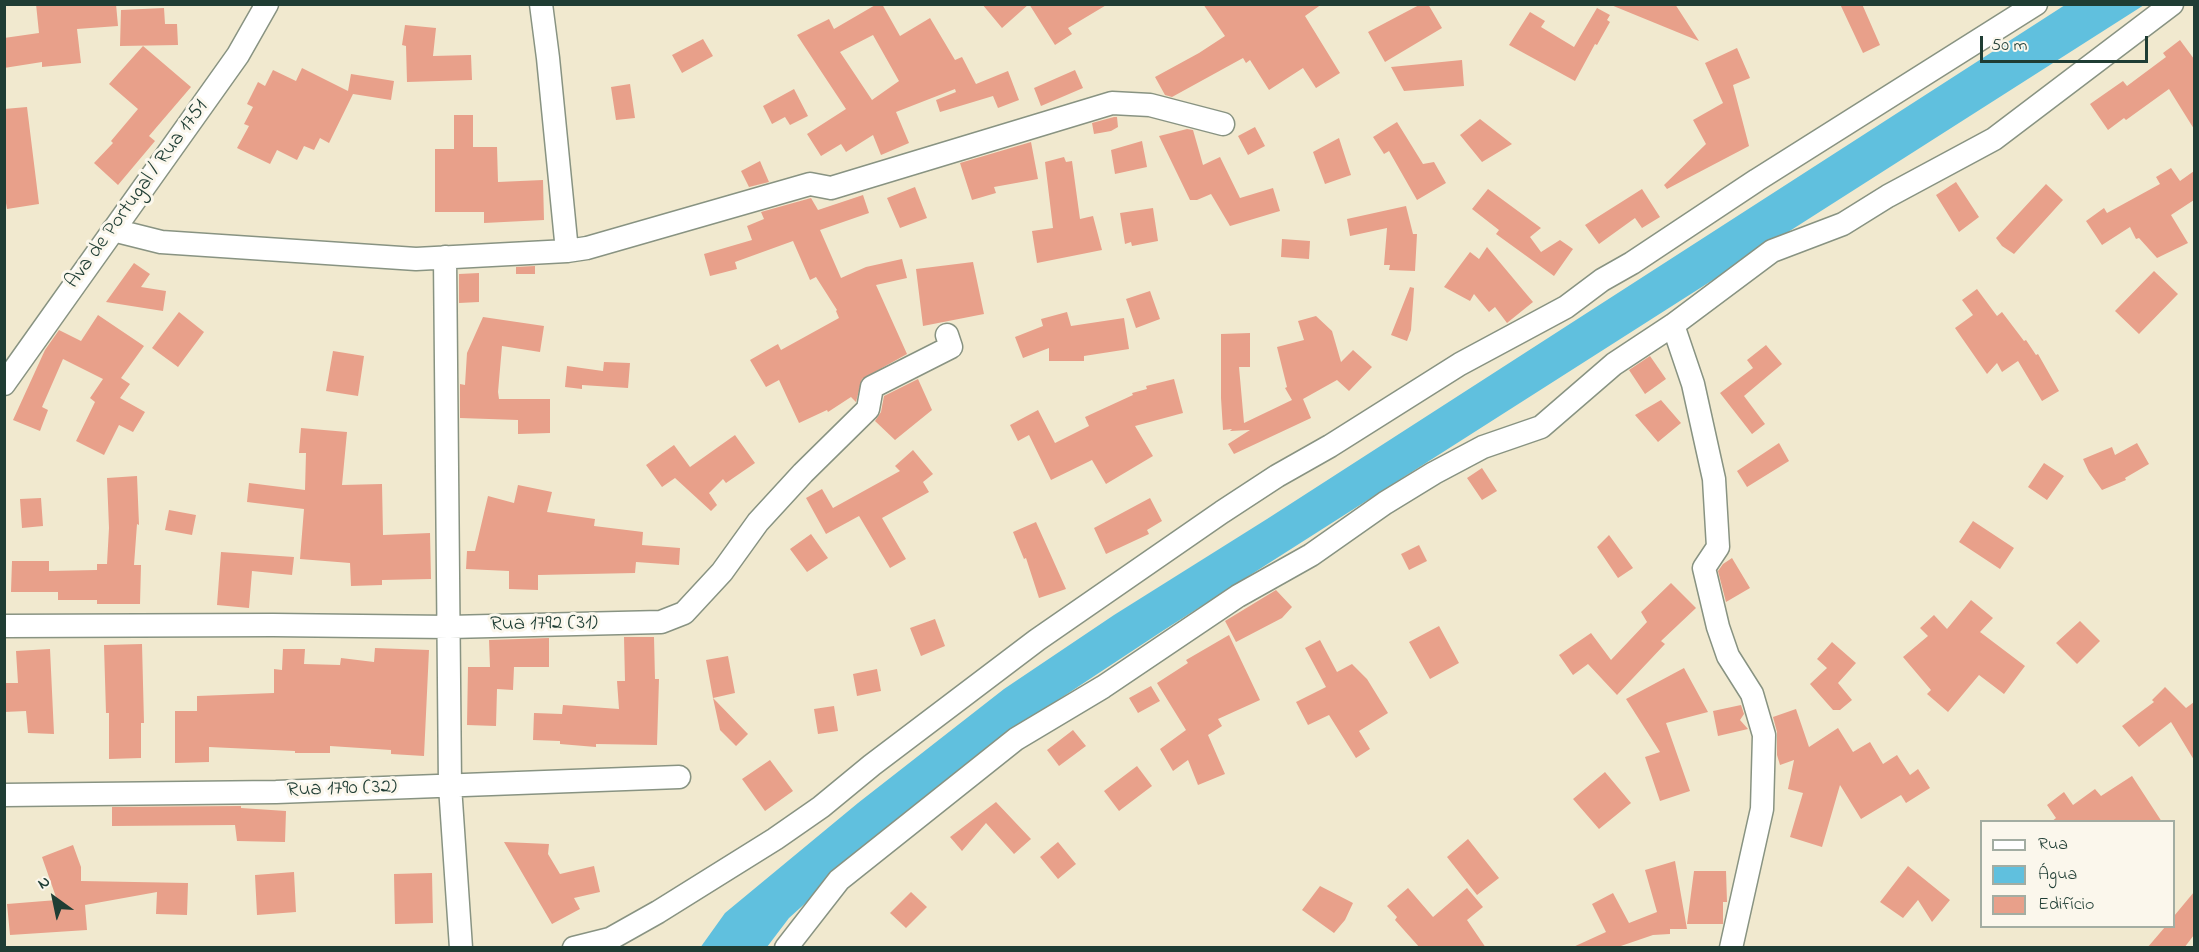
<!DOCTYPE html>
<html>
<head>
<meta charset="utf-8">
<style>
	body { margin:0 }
	#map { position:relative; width:2199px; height:952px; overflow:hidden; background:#f1e9cf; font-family:"Indie Flower",sans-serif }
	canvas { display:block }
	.frame { position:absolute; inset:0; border:6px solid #1f3d34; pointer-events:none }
	.legend { position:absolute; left:1980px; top:820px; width:195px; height:108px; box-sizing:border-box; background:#fbf7ec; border:2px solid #a3ada2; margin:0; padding:8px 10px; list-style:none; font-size:18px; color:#1f3d34 }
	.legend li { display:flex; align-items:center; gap:12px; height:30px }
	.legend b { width:30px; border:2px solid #a3ada2 }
	.north { position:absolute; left:24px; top:868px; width:60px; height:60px; -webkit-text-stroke:4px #fbf7ec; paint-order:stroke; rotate:327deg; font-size:16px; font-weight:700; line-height:24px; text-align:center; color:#1f3d34 }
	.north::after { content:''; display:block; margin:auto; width:21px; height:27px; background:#1f3d34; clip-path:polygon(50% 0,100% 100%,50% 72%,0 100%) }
	.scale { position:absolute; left:1980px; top:36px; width:168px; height:27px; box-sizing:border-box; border:3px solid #1f3d34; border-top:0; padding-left:8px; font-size:18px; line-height:21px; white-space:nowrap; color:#1f3d34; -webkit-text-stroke:4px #fbf7ec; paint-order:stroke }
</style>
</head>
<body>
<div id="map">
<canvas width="2199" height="952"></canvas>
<div class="frame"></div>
<ul class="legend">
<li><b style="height:8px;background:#fff"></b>Rua</li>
<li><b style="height:16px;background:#60c0de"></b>Água</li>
<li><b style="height:16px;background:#e8a08a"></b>Edifício</li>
</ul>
<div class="north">N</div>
<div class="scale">50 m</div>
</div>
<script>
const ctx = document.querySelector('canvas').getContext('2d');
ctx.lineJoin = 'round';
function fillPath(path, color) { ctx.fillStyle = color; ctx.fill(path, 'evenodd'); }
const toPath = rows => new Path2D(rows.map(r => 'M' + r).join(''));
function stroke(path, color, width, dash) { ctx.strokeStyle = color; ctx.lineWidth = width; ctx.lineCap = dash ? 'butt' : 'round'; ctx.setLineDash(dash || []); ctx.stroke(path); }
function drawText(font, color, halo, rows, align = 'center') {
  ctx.font = font + ' "Indie Flower",sans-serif'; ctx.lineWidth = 6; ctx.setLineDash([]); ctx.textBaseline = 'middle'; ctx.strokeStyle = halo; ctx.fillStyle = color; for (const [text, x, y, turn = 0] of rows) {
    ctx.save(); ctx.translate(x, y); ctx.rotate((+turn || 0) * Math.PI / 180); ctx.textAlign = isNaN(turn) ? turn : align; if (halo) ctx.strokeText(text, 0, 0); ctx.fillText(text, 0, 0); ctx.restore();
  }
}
const water = toPath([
	[2065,5,2144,5,1164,630,1011,731,903,815,789,918,767,947,700,948,725,913,858,803,1004,689,1114,615,1267,519]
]);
const building = toPath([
	[36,4,116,4,118,26,77,29,81,63,42,67,42,62,4,68,4,38,39,33],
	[877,4,882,4,900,36,930,18,955,60,962,57,976,84,1008,71,1019,100,998,108,993,96,940,112,936,100,956,92,955,89,896,112,909,143,881,155,873,135,846,152,841,144,821,156,807,134,846,109,797,35,829,19,834,29],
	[873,35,899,81,872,100,840,52],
	[982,4,1029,4,1002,28],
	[1029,4,1108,4,1068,28,1072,34,1055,45],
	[1203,4,1322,4,1305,16,1340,73,1316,88,1303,68,1269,90,1250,60,1246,63,1243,58,1172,97,1165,95,1155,77,1199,53,1225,36],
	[1421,4,1428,4,1442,28,1385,62,1368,32],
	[1612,4,1675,4,1699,41,1611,5],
	[1840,4,1862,4,1880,45,1863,53],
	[164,8,165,24,177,24,178,45,120,46,121,10],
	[1597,8,1610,15,1607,20,1610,22,1597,45,1595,44,1575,81,1509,45,1530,12,1545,21,1541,27,1574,47],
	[405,25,436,28,433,56,471,55,472,80,407,82,406,46,402,45],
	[703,39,713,56,682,73,672,55],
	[2180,40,2194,59,2194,129,2169,89,2126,120,2124,118,2108,130,2090,104,2123,81,2127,86,2166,57,2163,53],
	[143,46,191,87,149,136,155,141,118,185,94,163,113,143,111,141,138,109,109,84],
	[1737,48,1750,78,1733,85,1749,146,1667,189,1664,185,1706,144,1693,120,1723,103,1705,63],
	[1462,60,1464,86,1404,91,1391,67],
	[302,68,348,91,351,74,394,81,391,100,353,94,329,143,320,138,314,150,304,146,297,160,277,150,270,164,237,148,249,126,244,124,253,107,247,104,258,82,265,86,273,70,296,81],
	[1075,70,1083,88,1041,106,1034,88],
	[630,84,635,118,616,120,611,87],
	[794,89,808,116,790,125,785,117,772,124,763,106],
	[27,107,39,204,7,209,4,191,4,109],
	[454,115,473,115,473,147,497,147,498,182,543,180,544,220,484,223,484,212,435,212,435,149,454,149],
	[1114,117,1117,117,1118,127,1111,131,1094,134,1092,123],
	[1480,119,1512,144,1482,162,1460,135],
	[1397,122,1423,164,1434,162,1446,183,1417,200,1389,151,1384,154,1373,137],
	[1255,127,1265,146,1248,155,1238,136],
	[1187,129,1193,130,1203,165,1220,157,1240,198,1273,188,1280,211,1230,226,1211,194,1197,200,1190,200,1159,136],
	[1339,138,1351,175,1325,184,1313,152],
	[1142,141,1147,167,1115,174,1111,150],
	[1031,142,1038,179,994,187,996,193,972,200,960,163],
	[1064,157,1066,162,1072,161,1080,219,1093,216,1102,250,1037,263,1032,231,1053,228,1045,162],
	[760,161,769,182,749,187,741,171],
	[2171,168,2180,181,2194,171,2194,200,2171,215,2188,243,2157,258,2139,238,2136,239,2130,227,2102,245,2086,221,2104,208,2107,213,2160,184,2156,177],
	[1956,182,1979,217,1959,232,1936,195],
	[2046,184,2063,200,2014,254,2002,246,1996,238],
	[915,187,927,218,900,228,887,198],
	[1488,189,1541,228,1530,237,1541,252,1560,240,1573,249,1554,276,1496,234,1499,230,1472,209],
	[1642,189,1660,217,1642,228,1635,218,1599,244,1585,225],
	[863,195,869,213,820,230,841,278,866,267,902,259,907,278,876,285,907,354,862,379,856,402,851,397,828,412,827,410,799,423,779,380,766,387,750,360,778,344,781,350,839,318,836,311,837,310,816,277,810,280,793,241,735,262,737,269,710,276,704,254,752,240,747,226,764,219,761,212,811,198,818,210],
	[1406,206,1413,234,1417,234,1415,271,1389,270,1390,265,1384,265,1387,228,1350,236,1347,219],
	[1153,208,1158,241,1132,246,1131,242,1125,244,1120,213],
	[1282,239,1310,241,1309,259,1281,257],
	[1487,247,1533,302,1507,323,1495,307,1489,312,1474,294,1470,301,1444,287,1470,252,1479,259],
	[973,262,984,314,923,326,916,269],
	[134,263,150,274,141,287,166,291,163,311,106,302],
	[535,266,535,274,516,274,516,267],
	[2154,271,2178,294,2139,334,2115,311],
	[479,273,479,302,459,303,459,274],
	[1410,287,1414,288,1411,330,1407,341,1391,335],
	[1977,289,1997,316,2002,312,2024,341,2026,340,2036,355,2038,354,2059,391,2042,401,2018,361,2002,372,1997,363,1987,374,1955,328,1973,315,1962,300],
	[1150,291,1160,319,1136,328,1126,299],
	[179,312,204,332,178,367,152,348],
	[1067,312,1071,326,1124,318,1129,349,1084,356,1084,361,1049,361,1049,348,1023,358,1015,337,1043,326,1041,319],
	[98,315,144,346,121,378,130,384,120,398,145,412,133,432,119,425,104,455,76,441,95,402,90,398,103,379,63,359,42,407,48,410,40,431,13,420,45,350,59,330,81,341],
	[1316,316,1332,331,1341,362,1353,350,1372,367,1349,391,1337,380,1303,399,1311,418,1234,454,1228,444,1250,430,1230,431,1232,429,1223,430,1221,398,1221,334,1250,333,1250,367,1239,367,1244,423,1292,400,1285,388,1287,387,1277,347,1304,340,1298,321],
	[483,317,544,326,540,352,502,346,498,392,499,399,550,399,550,433,518,434,518,420,460,418,460,384,465,385,467,353],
	[1766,345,1782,364,1744,396,1765,424,1752,434,1720,393,1753,368,1747,360],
	[333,351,364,356,358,396,326,391],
	[1650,356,1666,379,1645,394,1629,370],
	[604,362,630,363,628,388,582,385,582,389,565,387,567,366,603,371],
	[918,379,932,410,895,440,875,421,881,412,884,396],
	[1174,379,1183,413,1135,426,1153,456,1106,484,1092,460,1051,480,1029,435,1018,441,1010,425,1038,410,1055,443,1089,426,1085,417,1133,395,1132,393,1147,389,1146,386],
	[1661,400,1681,423,1658,442,1635,415],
	[301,428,347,432,342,485,382,484,383,535,430,533,431,579,382,580,382,585,351,586,350,563,300,559,304,509,247,502,249,483,305,490,306,453,299,453],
	[735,435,755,463,726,483,723,479,709,493,717,505,711,511,675,478,662,487,646,465,674,445,690,467],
	[1779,443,1789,461,1747,487,1737,471],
	[2137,443,2149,464,2125,478,2126,480,2102,490,2089,472,2083,459,2112,447,2115,455],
	[913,450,933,474,923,482,929,492,882,518,906,559,890,568,859,516,826,534,806,498,822,489,833,508,900,471,895,466],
	[2044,463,2064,476,2047,500,2028,487],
	[1482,468,1497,491,1482,500,1467,478],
	[137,476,139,525,137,524,134,565,141,565,140,604,97,604,97,600,58,600,58,592,11,592,12,561,49,561,49,571,97,570,97,564,107,564,109,528,107,478],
	[518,485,552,492,547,512,595,519,594,526,643,532,642,545,680,548,679,565,636,562,635,573,538,575,538,590,509,589,509,571,466,569,467,551,475,551,488,496,514,503],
	[41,498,43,526,22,528,20,499],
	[1150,498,1162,521,1147,530,1149,534,1106,554,1094,528],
	[169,510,196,515,192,535,165,530],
	[1973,521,2014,548,2000,569,1959,542],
	[1036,522,1066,589,1039,598,1026,558,1024,559,1013,532],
	[811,534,828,558,807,572,790,549],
	[1609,535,1633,568,1618,578,1597,547],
	[1419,545,1427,561,1409,570,1401,554],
	[221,552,294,557,292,575,252,571,249,608,217,605],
	[1732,558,1750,588,1726,602,1718,571,1723,564],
	[1671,583,1696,608,1661,641,1665,644,1617,695,1588,664,1573,675,1559,655,1591,633,1611,660,1647,622,1641,612],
	[1276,590,1292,607,1282,618,1236,642,1225,621],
	[1971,600,1993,618,1980,632,2025,666,2004,694,1979,675,1948,712,1927,694,1931,690,1903,657,1928,636,1920,628,1934,615,1947,629],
	[935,619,945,646,921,656,910,628],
	[2080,621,2100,641,2077,664,2056,643],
	[1439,626,1459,663,1430,679,1409,642],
	[1229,635,1260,700,1218,719,1222,726,1208,735,1225,774,1198,785,1188,760,1173,771,1160,749,1186,730,1157,683,1188,663,1186,660],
	[624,637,654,637,655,679,659,679,657,745,596,744,596,747,560,744,560,741,533,740,534,713,562,714,563,705,619,709,617,681,625,681],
	[549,638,549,667,514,667,513,690,497,689,496,726,467,725,468,667,490,667,489,640],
	[1320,640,1337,672,1352,664,1367,679,1388,713,1359,731,1370,749,1356,758,1329,715,1308,725,1296,702,1326,687,1305,648],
	[1832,642,1856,663,1838,683,1852,700,1840,710,1833,710,1810,684,1827,668,1817,659],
	[142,644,144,723,141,723,141,758,109,759,109,713,106,713,104,645],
	[375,648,429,650,424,756,391,754,391,750,330,746,330,753,295,753,295,751,209,747,209,762,175,763,175,711,197,711,197,696,274,693,274,669,282,670,283,649,305,649,304,664,340,665,341,658,374,662],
	[50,649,54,734,28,733,26,711,4,712,4,683,18,683,16,651],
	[728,656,735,693,713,698,706,660],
	[1684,668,1708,712,1666,723,1690,791,1660,801,1645,757,1660,752,1626,699],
	[877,669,881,691,857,696,853,674],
	[1151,686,1160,701,1138,713,1129,698],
	[2165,687,2186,708,2194,702,2194,760,2171,722,2139,747,2122,726,2154,702,2152,700],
	[713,698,748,734,736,746,720,730],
	[1741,705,1744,714,1740,720,1748,729,1718,736,1713,711],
	[834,706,838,731,818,734,814,709],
	[1796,709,1809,747,1838,728,1853,752,1870,742,1883,764,1897,755,1910,775,1918,769,1930,788,1906,803,1901,795,1861,819,1840,785,1822,847,1790,837,1803,793,1788,789,1794,760,1780,765,1777,755,1777,732,1773,717],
	[1073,730,1086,746,1059,766,1047,750],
	[770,760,793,791,765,811,742,779],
	[1137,766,1152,786,1119,811,1104,791],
	[1605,772,1631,803,1599,829,1573,799],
	[2132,776,2162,822,2051,822,2056,818,2047,805,2064,792,2073,805,2095,789,2101,796],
	[996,802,1031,839,1014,854,986,823,962,851,950,837],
	[241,806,241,808,286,811,285,842,237,841,235,825,112,826,112,807],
	[1468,839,1499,878,1477,895,1447,857],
	[504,842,549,844,548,854,560,874,594,866,600,892,574,898,580,909,552,924],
	[1058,842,1076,864,1058,879,1040,857],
	[73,845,81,867,81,881,188,883,187,915,156,914,157,892,85,905,87,930,10,935,7,904,57,900,42,857],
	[1675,861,1687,929,1670,929,1670,934,1653,935,1615,948,1571,948,1606,932,1592,904,1613,893,1629,923,1657,912,1645,870],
	[1908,866,1950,900,1932,922,1918,900,1903,918,1880,902],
	[1694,871,1726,871,1727,902,1723,902,1723,924,1687,924],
	[294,872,296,912,257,915,255,875],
	[432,873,433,923,395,924,394,874],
	[1320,886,1353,903,1345,920,1334,933,1302,910],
	[1408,888,1433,917,1467,888,1483,907,1467,920,1486,948,1420,948,1395,920,1397,917,1387,906],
	[911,892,927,907,906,928,890,913],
	[2194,892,2194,935,2184,948,2147,948,2165,927,2174,927,2174,916]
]);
const street = toPath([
	[541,4,548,58,567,251],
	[113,230,161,242,416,259,567,251,587,248,810,184,831,188,1112,103,1150,105,1223,124],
	[445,257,450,786,461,948],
	[1673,325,1693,384,1714,479,1718,547,1704,568,1718,627,1728,656,1752,694,1764,735,1762,809,1731,948],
	[4,384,238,55,267,4],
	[4,626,273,625,449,627,661,622,684,613,722,572,758,522,803,473,868,409,872,387,951,347,947,335],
	[4,795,276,792,679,777],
	[574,948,610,939,658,912,775,839,821,807,872,765,1037,640,1222,512,1277,476,1330,446,1460,364,1566,307,1602,280,1632,263,1757,180,2036,4],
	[786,948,839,880,1016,739,1103,687,1238,596,1311,555,1385,503,1434,473,1483,447,1541,427,1614,364,1673,325,1772,251,1843,224,1888,196,1994,139,2172,4]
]);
const streetNames = [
	["Ava de Portugal / Rua 1751",138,195,-54],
	["Rua 1792 (31)",544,625,-1],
	["Rua 1790 (32)",342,790,-2]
];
fillPath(water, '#60c0de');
fillPath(building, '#e8a08a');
stroke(street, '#889382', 25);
stroke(street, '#fff', 22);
drawText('21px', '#1f3d34', '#fbf7ec', streetNames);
</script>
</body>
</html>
